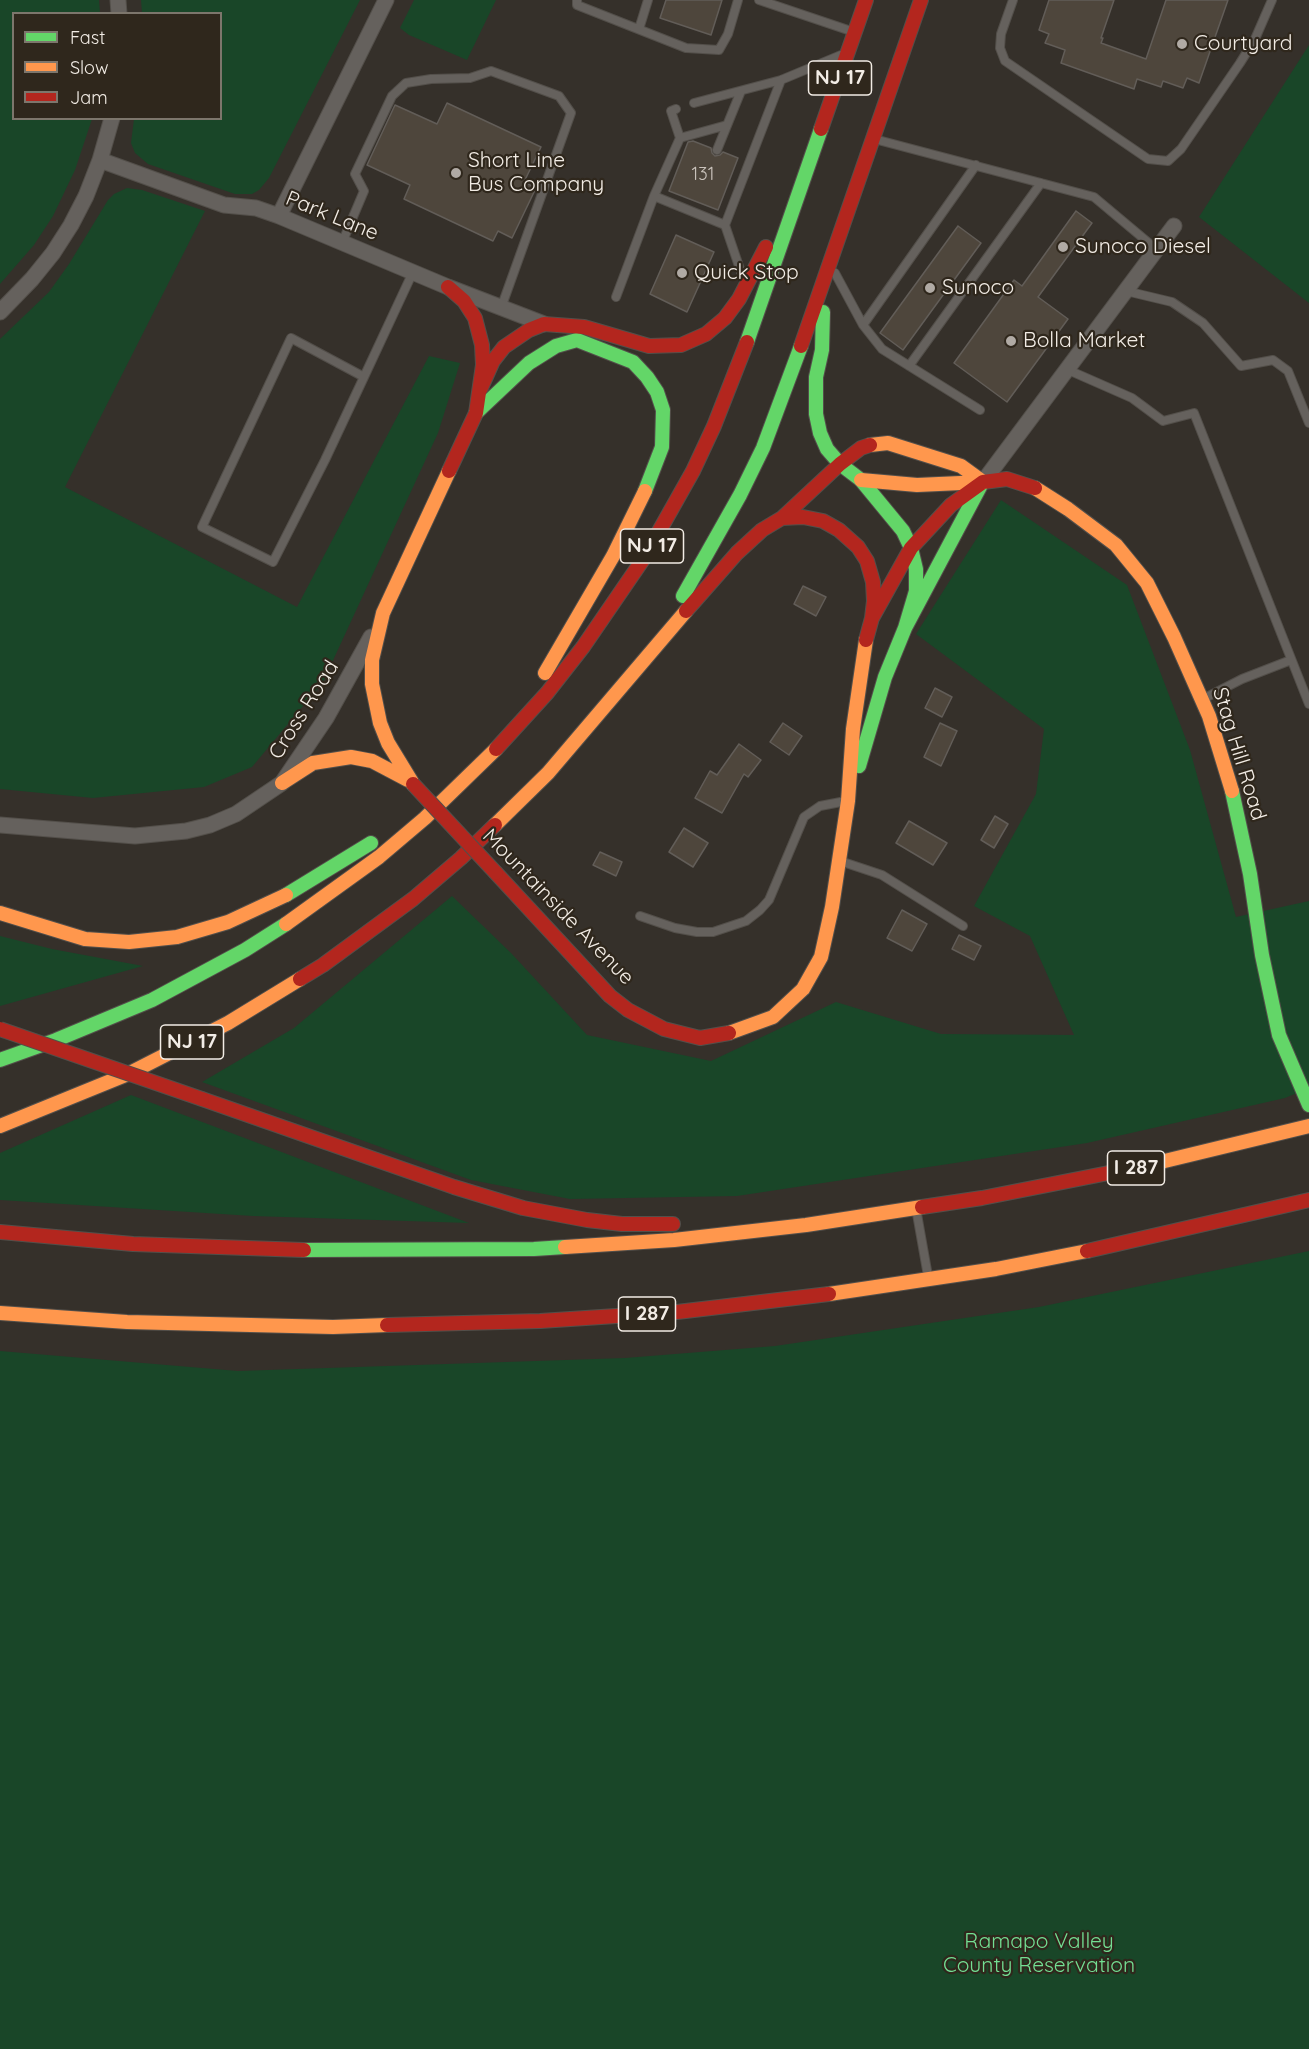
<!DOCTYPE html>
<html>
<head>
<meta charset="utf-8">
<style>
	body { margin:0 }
	#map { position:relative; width:1309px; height:2049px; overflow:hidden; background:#35302a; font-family:Quicksand,sans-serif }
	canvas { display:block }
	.legend { position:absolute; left:12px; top:12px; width:210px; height:108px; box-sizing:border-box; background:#2f271c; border:2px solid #7d766c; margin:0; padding:8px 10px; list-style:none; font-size:18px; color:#f2ece5 }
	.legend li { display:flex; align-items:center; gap:12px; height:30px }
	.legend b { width:30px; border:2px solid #7d766c }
</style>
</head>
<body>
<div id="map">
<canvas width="1309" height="2049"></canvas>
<ul class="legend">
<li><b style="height:8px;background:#63d668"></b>Fast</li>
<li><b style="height:8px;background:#ff974d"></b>Slow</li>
<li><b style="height:8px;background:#b3261e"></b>Jam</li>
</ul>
</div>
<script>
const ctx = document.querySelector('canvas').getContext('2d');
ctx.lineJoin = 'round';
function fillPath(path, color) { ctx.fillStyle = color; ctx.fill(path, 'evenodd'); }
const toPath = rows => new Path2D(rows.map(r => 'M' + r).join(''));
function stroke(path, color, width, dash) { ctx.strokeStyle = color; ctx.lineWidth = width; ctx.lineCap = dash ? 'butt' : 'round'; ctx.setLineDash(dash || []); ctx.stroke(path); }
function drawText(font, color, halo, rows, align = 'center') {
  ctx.font = font + ' Quicksand,sans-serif'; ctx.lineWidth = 4.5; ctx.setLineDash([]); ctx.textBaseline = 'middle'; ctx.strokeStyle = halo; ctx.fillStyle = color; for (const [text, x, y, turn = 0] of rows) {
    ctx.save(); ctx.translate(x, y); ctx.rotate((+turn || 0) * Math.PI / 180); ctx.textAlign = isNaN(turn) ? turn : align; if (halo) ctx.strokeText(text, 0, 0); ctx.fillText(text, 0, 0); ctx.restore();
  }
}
const green = toPath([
	[0,0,99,0,100,13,14,14,14,118,92,119,75,170,53,216,34,245,0,284],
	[141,0,360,0,269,178,259,190,252,194,235,194,148,164,135,153,131,143,134,119,220,118,220,14,142,13],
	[414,0,496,0,467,60,409,35,400,28],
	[1309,45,1309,303,1199,217],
	[127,188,142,190,205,211,65,487,297,607,429,356,460,363,438,433,323,682,252,767,204,787,93,798,0,789,0,339,49,292,69,264,108,200,114,194],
	[1001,500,1127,585,1190,750,1236,917,1309,901,1309,1088,1285,1098,1087,1143,737,1196,570,1199,471,1180,202,1082,294,1028,452,896,511,953,587,1035,711,1061,836,1002,941,1034,1074,1035,1030,936,974,906,1036,794,1044,729,916,634],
	[0,936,52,949,143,966,0,1006],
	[131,1095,469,1223,253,1216,0,1200,0,1153],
	[1309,1251,1309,2049,0,2049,0,1351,238,1371,625,1358,775,1346,1039,1307]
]);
const building = toPath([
	[666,0,722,0,711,35,660,18,666,0],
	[1049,0,1114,0,1101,38,1103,38,1101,43,1146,59,1166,0,1228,0,1199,83,1187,78,1183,88,1163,81,1161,87,1137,79,1134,89,1061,63,1065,50,1045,43,1049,34,1039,30,1049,0],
	[447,103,541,147,524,182,536,188,512,238,498,231,493,241,404,199,410,185,367,165,395,105,437,124,447,103],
	[693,141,711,148,712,153,715,156,720,155,723,152,738,158,718,210,669,191,688,142,693,141],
	[1076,211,1092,223,1038,297,1068,319,1007,402,954,363,1014,280,1022,286,1076,211],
	[958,226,981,243,903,350,880,333,958,226],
	[676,235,714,252,687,312,650,294,676,235],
	[803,586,826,597,816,616,794,604,803,586],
	[935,688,952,697,942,717,925,708,935,688],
	[783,723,802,736,789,755,770,742,783,723],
	[940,723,957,731,941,766,924,757,940,723],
	[739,744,761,760,748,777,744,774,722,813,695,798,710,771,717,775,739,744],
	[995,816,1008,824,994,848,981,840,995,816],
	[909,821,947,843,933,865,896,843,909,821],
	[684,828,708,843,693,867,669,852,684,828],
	[600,852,622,862,616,876,593,865,600,852],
	[902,910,927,924,912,951,887,938,902,910],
	[959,935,981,946,974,960,952,949,959,935]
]);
const lane = toPath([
	[577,0,577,5,686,48,719,50,728,34,738,0],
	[759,0,851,31],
	[1013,0,1001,34,1000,48,1005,61,1148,159,1168,161,1181,149,1240,63,1255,39,1272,0],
	[639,29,648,0],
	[694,103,781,80,841,55],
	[676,109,671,111,680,138,654,196,725,225],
	[680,138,727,125],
	[878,140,1094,197,1156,249],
	[717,150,741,91],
	[342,243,364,191,355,174,392,96,406,83,431,79,470,78,491,71,559,96,571,113,501,308],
	[835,273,863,325,882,349,980,410],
	[743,278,725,225,781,80],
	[1126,291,1172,302,1203,323,1241,366,1273,360,1288,371,1309,423],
	[616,297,654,196],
	[863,325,976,165],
	[909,366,1041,183],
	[1066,369,1132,398,1163,421,1194,413,1309,704],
	[364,377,291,338,202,527,273,562,325,460,364,377,413,272],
	[1203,699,1242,679,1291,660],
	[840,861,882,875,963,926],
	[640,916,675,928,697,932,713,932,746,921,760,910,769,900,804,817,820,806,846,801],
	[917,1214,928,1276]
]);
const street = toPath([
	[118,0,119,14],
	[100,160,224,205,256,208,279,216,448,287,544,324],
	[279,216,386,0],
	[0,312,32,279,53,253,71,225,86,196,100,160,112,118],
	[983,482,1174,226],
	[0,825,135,836,186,831,210,825,236,814,282,783,326,718,371,637]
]);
const fast = toPath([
	[823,312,822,350,816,377,816,414,820,433,827,449,840,464,861,480,903,531,911,548,916,569,916,591,905,628],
	[747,342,821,129],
	[476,413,529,363,556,346,577,340,633,362,647,377,657,392,663,410,662,447,645,491],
	[683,596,740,495,763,448,801,346],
	[859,766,885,677,905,628,981,485],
	[1232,791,1250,874,1262,955,1279,1035,1309,1105],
	[286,895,371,843],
	[0,1060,56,1040,152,1000,245,950,286,924],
	[304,1250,534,1249,565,1247]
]);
const slow = toPath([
	[870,445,888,443,961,466,983,482],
	[861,480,917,485,983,482],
	[1035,488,1068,509,1116,545,1147,583,1174,637,1209,716,1232,791],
	[545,673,613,556,645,491],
	[282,783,313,763,351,757,372,761,408,780],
	[413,784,388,743,380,723,372,684,372,660,383,613,449,471],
	[495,825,548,773,686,611],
	[0,913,85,939,129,942,177,937,228,922,286,895],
	[286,924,379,857,425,818,496,749],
	[729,1033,773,1017,803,989,821,957,832,907,848,801,853,729,866,640],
	[0,1126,128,1074,228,1023,300,979],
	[1144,1166,1309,1126],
	[565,1247,674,1240,806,1225,922,1207],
	[829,1294,996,1269,1087,1251],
	[0,1313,127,1322,333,1327,387,1325]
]);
const jam = toPath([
	[821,129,866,0],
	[448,287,464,301,475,318,482,345,483,365,476,413,449,471],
	[801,346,921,0],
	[480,390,493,361,504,347,529,330,544,324,584,327,649,346,681,345,706,334,725,318,739,299,766,247],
	[782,518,803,517,823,521,839,530,858,547,867,561,873,582,874,601,872,618],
	[686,611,737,553,762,530,782,518,840,464,861,448,870,445],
	[866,640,872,618,911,548,951,505,983,482,1007,479,1035,488],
	[496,749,547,693,583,647,644,558,693,471,714,426,747,342],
	[496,873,610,996,628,1010,664,1029,700,1038,729,1033],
	[300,979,323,965,413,899,461,858,495,825],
	[202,1099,454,1187,523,1208,587,1220,622,1224,673,1224],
	[922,1207,982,1198,1144,1166],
	[0,1232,133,1244,304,1250],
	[1087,1251,1309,1200],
	[387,1325,540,1321,677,1312,829,1294]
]);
const jamBridge = toPath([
	[413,784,496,873],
	[0,1029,202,1099]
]);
const markers = [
	[1182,44,6,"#b0aaa4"],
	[456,173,6,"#b0aaa4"],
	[1063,247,6,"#b0aaa4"],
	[682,273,6,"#b0aaa4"],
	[930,288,6,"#b0aaa4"],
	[1011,341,6,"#b0aaa4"]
];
const numberNames = [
	["131",703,175]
];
const shields = [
	[840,78,63],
	[652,546,63],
	[192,1042,63],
	[1136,1168,57],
	[647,1314,57]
];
const shieldNames = [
	["NJ 17",840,78],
	["NJ 17",652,546],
	["NJ 17",192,1042],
	["I 287",1136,1168],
	["I 287",647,1314]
];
const poiNames = [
	["Courtyard",1194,44],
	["Short Line",468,161],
	["Bus Company",468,185],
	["Sunoco Diesel",1075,247],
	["Quick Stop",694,273],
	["Sunoco",942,288],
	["Bolla Market",1023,341]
];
const streetNames = [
	["Park Lane",332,216,22],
	["Cross Road",304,710,-58],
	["Stag Hill Road",1239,754,73],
	["Mountainside Avenue",558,907,46]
];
const parkNames = [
	["Ramapo Valley",1039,1942],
	["County Reservation",1039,1966]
];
fillPath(green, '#194628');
fillPath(building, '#4e463c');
stroke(building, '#625d58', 1.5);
stroke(lane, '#534f4a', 10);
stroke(street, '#534f4a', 17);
stroke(fast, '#534f4a', 16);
stroke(slow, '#534f4a', 16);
stroke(jam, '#534f4a', 16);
stroke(lane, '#65615d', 8);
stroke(street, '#65615d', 15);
stroke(fast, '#63d668', 14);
stroke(slow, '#ff974d', 14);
stroke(jam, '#b3261e', 14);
stroke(jamBridge, '#534f4a', 16, []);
stroke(jamBridge, '#b3261e', 14);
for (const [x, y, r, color] of markers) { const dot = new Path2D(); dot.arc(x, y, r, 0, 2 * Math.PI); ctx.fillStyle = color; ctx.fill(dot); stroke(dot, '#2f271c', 2); }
drawText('18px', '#c9c2bb', null, numberNames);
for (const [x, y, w] of shields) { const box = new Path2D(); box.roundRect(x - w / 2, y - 17, w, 34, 4.5); ctx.fillStyle = '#2f271c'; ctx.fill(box); stroke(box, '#f2ece5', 1.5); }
drawText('bold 20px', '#f2ece5', null, shieldNames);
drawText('21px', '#f2ece5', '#2f271c', poiNames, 'left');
drawText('21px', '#f2ece5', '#2f271c', streetNames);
drawText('21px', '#73df93', '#2f271c', parkNames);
</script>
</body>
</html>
